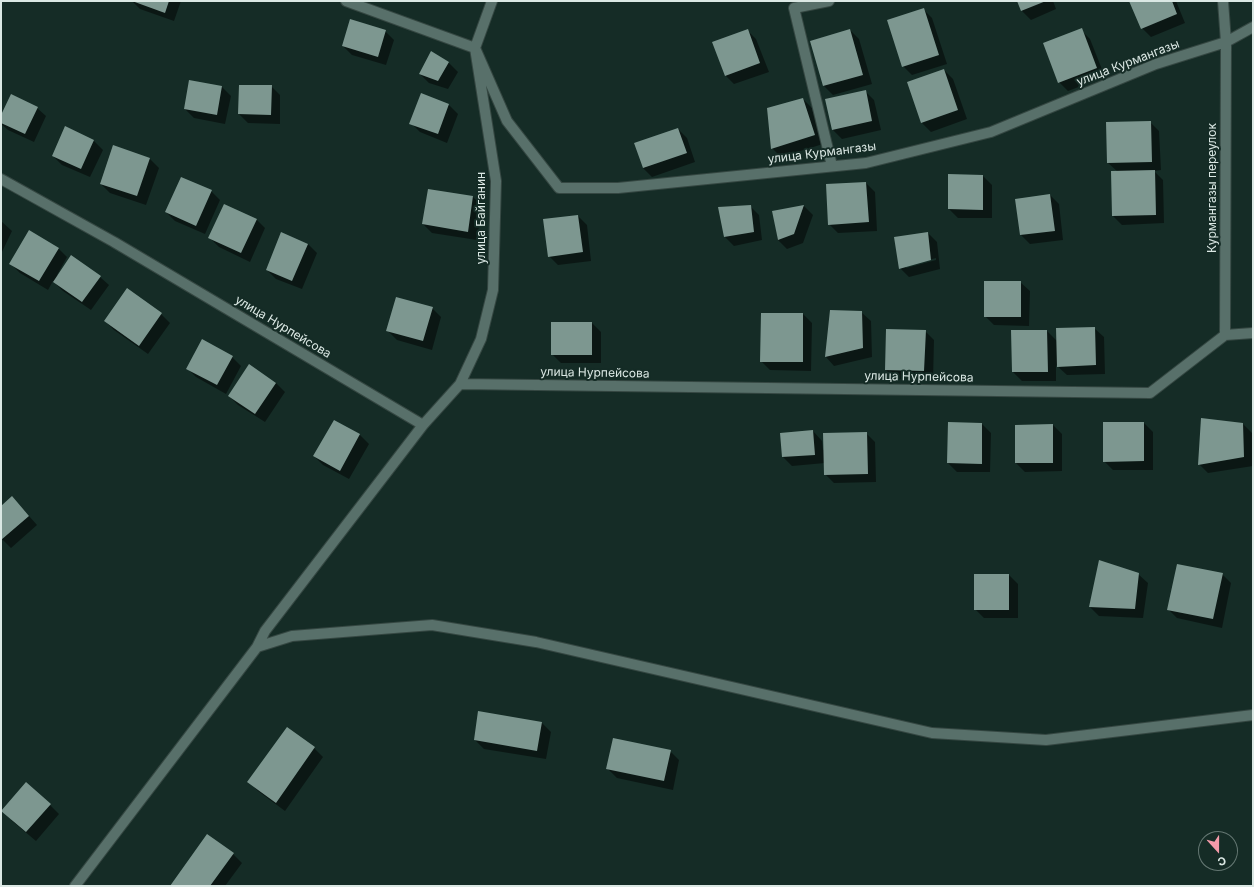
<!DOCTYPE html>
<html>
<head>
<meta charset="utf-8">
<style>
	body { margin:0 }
	#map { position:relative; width:1254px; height:887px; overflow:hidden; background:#152c26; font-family:Inter,sans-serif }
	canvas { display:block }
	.frame { position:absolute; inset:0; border:2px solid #dbe8e4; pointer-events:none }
	.north { position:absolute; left:1198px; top:831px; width:40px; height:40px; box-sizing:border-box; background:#152c26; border:1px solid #647772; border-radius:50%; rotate:159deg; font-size:11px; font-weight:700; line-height:16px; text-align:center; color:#dbe8e4 }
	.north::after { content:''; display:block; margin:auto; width:14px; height:18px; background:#f39aa9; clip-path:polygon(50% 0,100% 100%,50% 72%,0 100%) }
</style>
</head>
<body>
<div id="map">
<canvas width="1254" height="887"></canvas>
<div class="frame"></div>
<div class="north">С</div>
</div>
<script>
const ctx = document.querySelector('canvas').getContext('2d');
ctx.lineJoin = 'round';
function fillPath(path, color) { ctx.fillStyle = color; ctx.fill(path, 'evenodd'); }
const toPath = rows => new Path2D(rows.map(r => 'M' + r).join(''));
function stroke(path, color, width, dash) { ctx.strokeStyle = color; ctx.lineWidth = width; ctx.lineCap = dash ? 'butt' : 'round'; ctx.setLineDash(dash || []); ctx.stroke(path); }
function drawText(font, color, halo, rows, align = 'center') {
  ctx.font = font + ' Inter,sans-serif'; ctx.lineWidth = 4; ctx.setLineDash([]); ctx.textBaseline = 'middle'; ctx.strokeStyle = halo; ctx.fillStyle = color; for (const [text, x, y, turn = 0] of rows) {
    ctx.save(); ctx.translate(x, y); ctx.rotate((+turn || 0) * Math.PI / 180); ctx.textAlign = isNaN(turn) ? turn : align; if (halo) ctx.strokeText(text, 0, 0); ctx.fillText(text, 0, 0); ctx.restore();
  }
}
const shadow = toPath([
	[132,1,181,1,174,21,140,9],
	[1018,1,1053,1,1056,9,1031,20,1022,11],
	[1131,1,1176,1,1185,23,1151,37,1142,28],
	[923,9,932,18,947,64,912,75,903,66],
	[747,30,756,39,769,72,734,84,725,75],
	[850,30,859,39,872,84,833,95,824,86,811,41],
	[1081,30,1090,39,1105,77,1068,91,1059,82],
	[385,31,394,40,386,65,352,55,343,46],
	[432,52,449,63,458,72,448,89,429,83,420,74],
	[944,70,953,79,967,119,931,132,922,123],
	[271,86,280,95,280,124,248,123,239,114],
	[222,87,231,96,225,124,194,118,185,109],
	[865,91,874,100,881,130,842,139,833,130,826,99],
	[421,94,449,105,458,114,447,143,420,132,411,123],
	[803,99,812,108,823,144,781,157,772,148],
	[37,108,46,116,34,142,8,130,1,124,1,117],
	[1150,122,1159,131,1161,170,1154,171,1163,180,1164,223,1122,225,1113,216,1118,172,1108,163],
	[678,129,687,138,695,162,652,177,643,168],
	[94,141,103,150,90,177,62,165,53,156],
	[150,159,159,168,146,205,110,193,101,184],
	[949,175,983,176,992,185,992,218,958,218,949,209],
	[866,183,875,192,877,231,838,233,829,224],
	[429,190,473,197,482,206,477,240,432,233,423,224],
	[211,191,220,200,205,234,175,221,166,212],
	[1050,195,1059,204,1063,240,1030,244,1021,235],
	[750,206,759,215,762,240,734,246,725,237,719,207],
	[804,206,813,215,803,243,787,249,778,240,773,212],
	[578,216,587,225,591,261,558,265,549,256],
	[256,219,265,228,250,262,219,247,210,238],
	[1,221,12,231,1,254],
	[928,233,937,242,940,269,909,277,900,268],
	[936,258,936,260,906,268,906,266],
	[308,244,317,253,302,289,276,279,267,270],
	[58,248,67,257,57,275,100,277,109,285,91,310,63,291,53,281,48,290,20,273,11,264],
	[1020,282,1030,291,1029,326,994,325,985,316],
	[127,290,161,314,170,323,148,354,114,330,105,321],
	[432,308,441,317,432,350,397,340,388,331],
	[861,312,871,321,872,357,834,366,826,357],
	[762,314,803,314,812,323,811,371,770,370,761,361],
	[592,323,601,332,601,363,561,363,552,354],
	[1094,328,1104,337,1105,374,1067,375,1056,365,1056,381,1022,381,1013,372,1047,331,1057,341],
	[925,331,934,340,933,380,895,379,886,370],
	[232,357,241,366,226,394,196,377,187,368],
	[276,383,285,392,265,422,238,405,229,396],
	[949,423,982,424,991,433,990,472,957,472,948,463],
	[1144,423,1153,432,1153,470,1113,470,1104,461],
	[1243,424,1252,433,1253,466,1208,473,1199,464],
	[1053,425,1062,434,1062,471,1025,472,1016,463],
	[813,431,822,441,823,450,866,433,875,442,876,482,834,483,825,474,825,463,792,466,783,457],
	[360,435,369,444,349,479,323,465,314,456],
	[1,507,21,507,37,525,11,548,1,538],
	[1138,574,1148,583,1143,618,1099,616,1090,607],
	[1222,574,1231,583,1222,628,1177,618,1168,609],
	[1009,575,1018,584,1018,618,984,618,975,609],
	[542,723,551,732,546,759,484,749,475,740],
	[314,748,323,757,285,811,258,791,249,782],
	[670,751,679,760,673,790,617,778,608,769],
	[50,805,59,814,36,841,11,820],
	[233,854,242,863,225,886,172,886]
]);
const building = toPath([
	[132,1,169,1,165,13],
	[1017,1,1046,1,1021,11],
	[1129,1,1172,1,1177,14,1141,29],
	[924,8,939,55,902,67,887,20],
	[350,19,386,30,378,57,342,46],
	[1082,28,1097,68,1058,83,1043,43],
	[748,29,760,63,725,76,712,42],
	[850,29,863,75,823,86,810,41],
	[431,51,449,62,438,81,419,74],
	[944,69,958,110,921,123,907,82],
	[189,80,222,86,217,115,184,109],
	[239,85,272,85,271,115,238,114],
	[866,90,872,121,832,130,825,99],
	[421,93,449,104,438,134,409,124],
	[11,94,38,107,25,134,1,123,1,115],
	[803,98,815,135,771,149,767,108],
	[1151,121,1152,162,1107,163,1106,122],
	[65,126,94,140,81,169,52,156],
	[678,128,687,153,643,168,634,143],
	[113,145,150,158,137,196,100,184],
	[1155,170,1156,215,1112,216,1111,171],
	[948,174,983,175,983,210,948,209],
	[181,177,212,190,196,226,165,212],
	[866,182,869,222,828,225,826,184],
	[428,189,473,196,468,232,422,224],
	[1050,194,1055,231,1020,235,1015,199],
	[224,204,257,219,241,253,208,238],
	[751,205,754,232,724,237,718,207],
	[804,205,794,234,778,240,772,211],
	[578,215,583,252,548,257,543,219],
	[29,230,59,248,39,281,9,264],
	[281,232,308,244,292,281,266,270],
	[928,232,931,260,899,269,894,237],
	[71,255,101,276,82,302,53,282],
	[984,281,1021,281,1021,317,984,317],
	[127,288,162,313,139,346,104,321],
	[396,297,433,307,423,341,386,331],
	[830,310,862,311,863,348,825,357],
	[761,313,803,313,803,362,760,362],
	[551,322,592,322,592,355,551,355],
	[1095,327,1096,365,1057,367,1056,328],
	[886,329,926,330,924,371,885,370],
	[1011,330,1047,330,1048,372,1012,372],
	[202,339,233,356,217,385,186,369],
	[249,364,276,383,255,414,228,396],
	[1201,418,1243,423,1244,457,1198,465],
	[334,420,360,434,340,471,313,456],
	[948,422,982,423,982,464,947,463],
	[1103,422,1144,422,1144,461,1103,462],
	[1053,424,1053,463,1015,463,1015,425],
	[813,430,815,455,782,457,780,433],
	[867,432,868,474,824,475,823,433],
	[12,496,29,516,1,540,1,506],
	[1099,560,1139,573,1135,609,1089,607],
	[1177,564,1223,573,1213,619,1167,610],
	[974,574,1009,574,1009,610,974,610],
	[478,711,542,722,537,751,474,740],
	[287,727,315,747,276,803,247,782],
	[613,738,671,750,664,781,606,769],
	[26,782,51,804,26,832,1,811],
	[207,834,234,853,210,886,170,886]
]);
const street = toPath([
	[346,1,475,48,507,121,559,188,618,188,866,163,991,132,1156,64,1226,42,1253,27],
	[829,1,794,8,832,166],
	[1223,1,1226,42,1225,335],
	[1,179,114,242,423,425,460,384,1150,393,1225,335,1253,333],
	[460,384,481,339,493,290,496,181,475,48,492,1],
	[257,647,292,636,432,625,536,642,932,733,1046,740,1253,715],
	[75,886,257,647,265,631,423,425]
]);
const streetNames = [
	["улица Курмангазы",1128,63,-21],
	["улица Курмангазы",822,153,-7],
	["Курмангазы переулок",1212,188,-90],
	["улица Байганин",481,218,-90],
	["улица Нурпейсова",283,327,31],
	["улица Нурпейсова",595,373,1],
	["улица Нурпейсова",919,377,1]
];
fillPath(shadow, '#0007');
fillPath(building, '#7d9790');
stroke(street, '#354742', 12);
stroke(street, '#58706a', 10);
drawText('12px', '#dbe8e4', '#152c26', streetNames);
</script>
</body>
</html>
